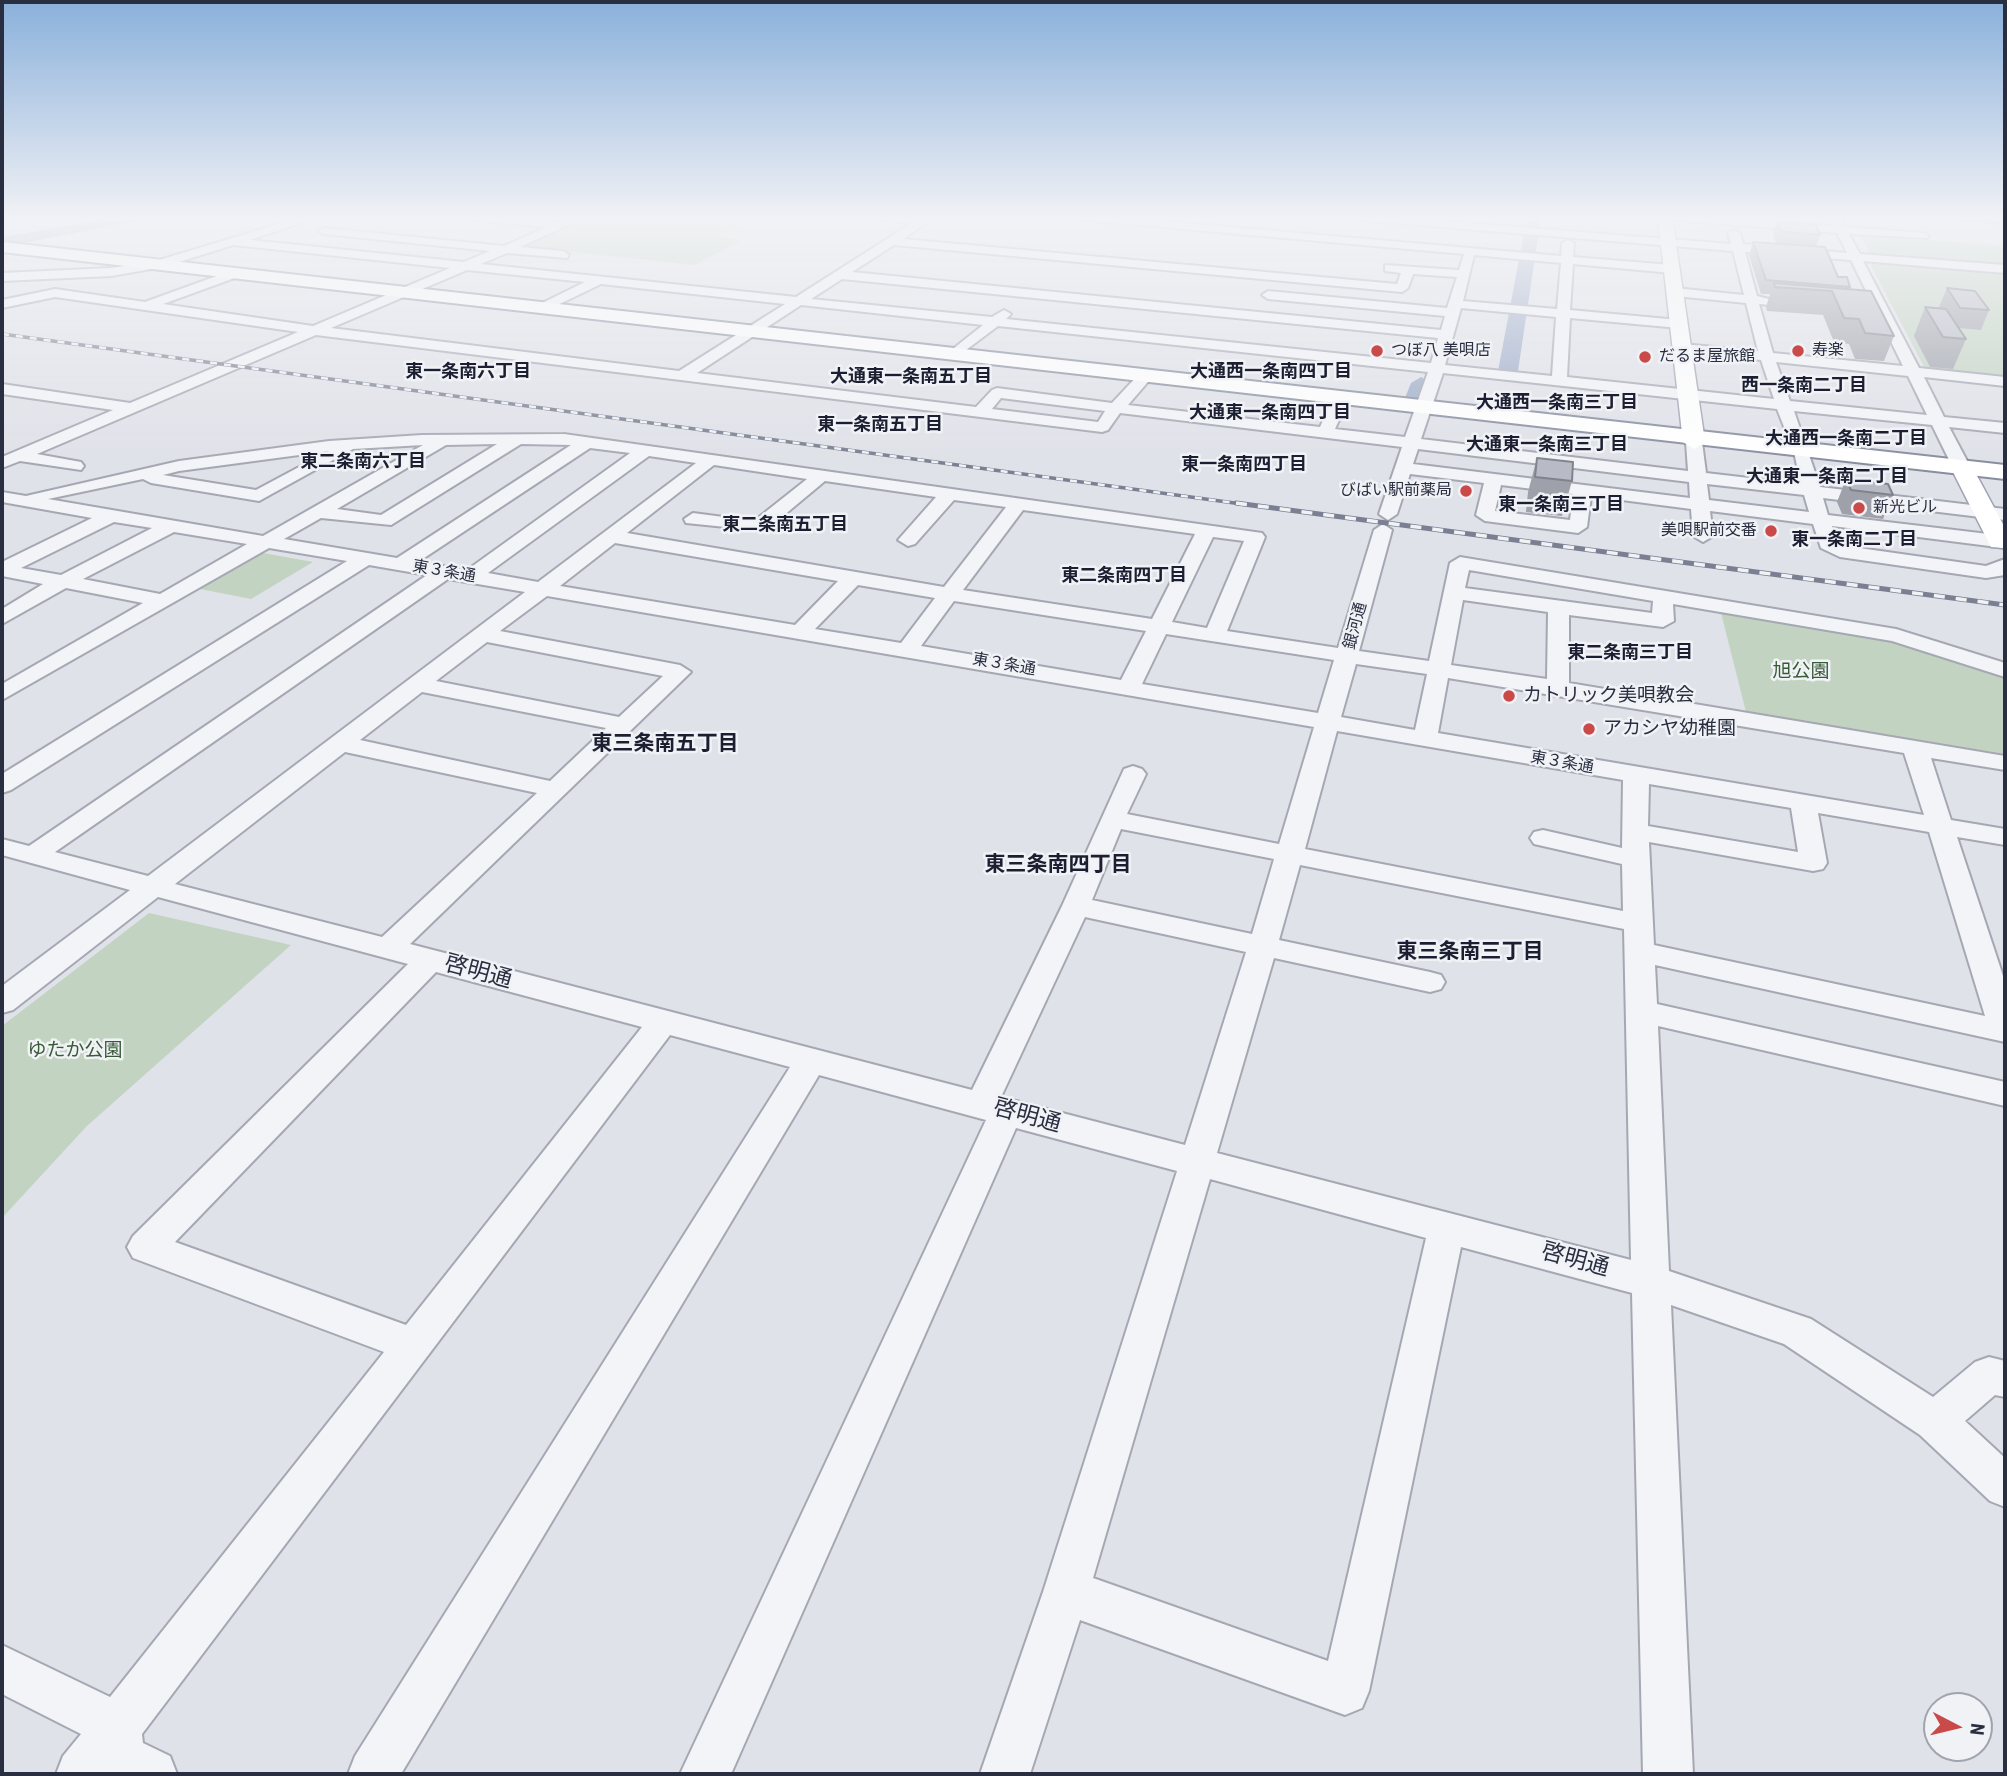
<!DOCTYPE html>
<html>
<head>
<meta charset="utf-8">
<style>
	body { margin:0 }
	#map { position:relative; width:2007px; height:1776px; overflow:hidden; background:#e0e2e9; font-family:"Roboto Condensed",sans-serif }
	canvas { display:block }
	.frame { position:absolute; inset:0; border:4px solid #292e40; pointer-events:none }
	.north { position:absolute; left:1923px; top:1692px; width:70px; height:70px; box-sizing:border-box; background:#f0f2f6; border:2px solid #a0a4ad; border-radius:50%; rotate:97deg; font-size:19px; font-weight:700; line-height:28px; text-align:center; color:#292e40 }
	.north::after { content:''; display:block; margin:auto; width:24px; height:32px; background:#ca4a49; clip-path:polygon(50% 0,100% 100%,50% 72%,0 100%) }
</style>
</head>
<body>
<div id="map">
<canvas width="2007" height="1776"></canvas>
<div class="frame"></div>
<div class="north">N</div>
</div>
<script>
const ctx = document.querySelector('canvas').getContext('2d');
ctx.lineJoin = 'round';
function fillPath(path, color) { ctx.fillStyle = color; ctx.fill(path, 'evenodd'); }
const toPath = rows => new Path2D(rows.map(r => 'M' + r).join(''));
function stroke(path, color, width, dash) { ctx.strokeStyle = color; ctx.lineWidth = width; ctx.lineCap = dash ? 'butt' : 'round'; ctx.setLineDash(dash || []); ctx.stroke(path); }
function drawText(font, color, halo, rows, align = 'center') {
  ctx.font = font + ' "Roboto Condensed","Noto Sans JP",sans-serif'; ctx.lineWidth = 5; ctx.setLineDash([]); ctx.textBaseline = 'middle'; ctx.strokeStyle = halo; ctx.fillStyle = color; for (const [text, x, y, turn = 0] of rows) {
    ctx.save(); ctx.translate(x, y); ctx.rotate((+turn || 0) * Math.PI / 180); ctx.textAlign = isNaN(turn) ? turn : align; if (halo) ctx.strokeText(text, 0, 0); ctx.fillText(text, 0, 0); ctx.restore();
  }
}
const green = toPath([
	[593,217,754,217,716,236,742,240,695,265,522,247],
	[1867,235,2005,246,2005,267,1878,257,1870,255,1860,236],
	[1878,261,2005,272,2005,378,1935,371,1924,367,1869,262],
	[258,552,313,562,251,599,195,588],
	[1720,609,1884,638,2005,676,2005,754,1746,712],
	[149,913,291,945,87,1126,2,1218,2,1026]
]);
const river = toPath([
	[116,217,145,217,138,221,2,247,2,237,116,217],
	[1527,217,1541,217,1518,371,1508,377,1498,371,1527,217],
	[1634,217,1683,217,1684,219,1677,223,1641,221,1634,217],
	[1942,217,2005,217,2005,225,1949,221,1942,217],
	[1421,377,1431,383,1425,398,1415,404,1408,402,1405,398,1411,383,1421,377]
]);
const minor = toPath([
	[302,217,318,217,250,240,464,262,490,251,324,234,318,231,324,228,504,246,547,227,470,220,465,217,560,222,572,217,586,217,520,247,563,251,569,255,567,258,507,253,481,264,796,297,912,223,879,220,874,217,935,217,903,239,1397,284,1401,273,1385,271,1385,265,1459,270,1464,254,1082,220,1077,217,1116,217,1561,256,1562,243,1568,240,1574,243,1573,257,1672,265,1678,269,1672,273,1573,264,1570,310,1679,320,1686,324,1679,328,1570,318,1567,377,1774,399,1761,360,1682,352,1675,348,1682,344,1758,351,1746,303,1675,296,1669,292,1675,288,1744,295,1733,251,1355,220,1350,217,1392,217,1731,244,1728,233,1734,230,1740,233,1743,244,1847,253,1837,233,1671,220,1666,217,1711,217,1834,226,1830,217,1840,217,1846,227,1923,233,1929,236,1927,238,1849,234,1860,254,2005,265,2005,273,1863,261,1919,368,2005,377,2005,386,1924,377,1944,417,2005,423,2005,433,1949,427,1973,472,1964,477,1955,472,1932,425,1794,411,1820,487,2005,509,2005,520,1823,498,1828,515,2005,536,2005,548,1832,526,1837,541,1845,546,1986,566,2005,559,2005,575,1986,578,1840,557,1821,548,1813,524,1710,511,1713,536,1703,542,1693,536,1691,509,1591,496,1587,527,1578,533,1485,521,1476,515,1484,483,1410,474,1397,514,1388,520,1379,514,1402,447,1120,413,1108,430,1102,432,316,335,37,454,81,462,84,466,81,470,20,461,2,468,2,457,113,410,2,394,2,384,130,403,298,332,55,297,2,308,2,300,55,289,145,302,236,269,242,273,240,276,163,304,313,326,450,268,233,245,163,267,111,276,2,281,2,273,111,268,156,261,302,217],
	[894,245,1402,292,1408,288,1413,274,1457,277,1447,308,1268,291,1262,295,1268,299,1445,316,1441,330,852,272,894,245],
	[1745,252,1851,260,1903,366,1773,353,1759,304,1770,305,1777,301,1757,296,1745,252],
	[1474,255,1561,263,1557,309,1463,301,1474,255],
	[467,270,585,282,538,305,538,311,543,312,601,284,785,304,679,371,331,328,467,270],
	[842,279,1438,338,1431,363,1006,319,1011,314,1004,310,992,317,811,299,842,279],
	[801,305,983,325,949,352,947,355,954,359,998,326,1428,372,1405,437,1335,429,1349,398,1341,393,1333,398,1320,427,1128,405,1153,376,1145,371,1140,373,1112,403,997,388,992,390,976,407,697,373,801,305],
	[1461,308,1556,317,1552,376,1445,365,1461,308],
	[1776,362,1908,376,1927,415,1790,401,1776,362],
	[1443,373,1777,409,1794,452,1801,484,1706,473,1702,442,1694,437,1686,442,1688,471,1421,439,1443,373],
	[1001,398,1105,411,1098,422,992,409,1001,398],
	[1418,449,1689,482,1690,498,1413,464,1418,449],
	[1707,484,1804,495,1809,512,1709,500,1707,484],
	[1501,485,1573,494,1570,520,1495,511,1501,485],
	[564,434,1262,533,1265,537,1227,631,1338,648,1374,530,1383,524,1392,530,1359,651,1429,661,1450,563,1460,557,1896,629,2005,663,2005,677,1892,641,1673,604,1674,621,1663,627,1569,615,1569,683,2005,756,2005,770,1931,758,1951,820,2005,829,2005,845,1957,837,2005,982,2005,1042,1655,965,1657,1004,2005,1082,2005,1106,1658,1026,1669,1271,1811,1319,1933,1397,1975,1362,1989,1357,2005,1361,2005,1397,1995,1395,1965,1421,2005,1458,2005,1507,1990,1501,1920,1435,1784,1344,1671,1305,1693,1774,1643,1774,1632,1293,1461,1247,1369,1691,1362,1708,1345,1715,1080,1620,1030,1774,980,1774,1043,1592,1177,1171,1016,1128,731,1774,680,1774,986,1120,819,1075,401,1774,348,1774,355,1756,790,1067,670,1035,142,1734,143,1743,170,1756,177,1774,56,1774,63,1756,81,1734,2,1694,2,1645,110,1697,384,1352,133,1258,127,1247,133,1236,408,964,158,897,13,1010,2,1013,2,986,130,890,2,855,2,839,29,846,427,575,369,565,11,790,2,793,2,774,347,561,269,548,2,700,2,684,143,603,66,588,2,624,2,609,43,584,2,576,2,562,92,518,2,502,2,492,26,496,179,461,329,441,422,435,564,434],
	[497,444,381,515,337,509,446,445,497,444],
	[521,444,571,445,397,558,284,539,321,518,391,525,521,444],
	[423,445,263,536,48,499,143,479,151,483,259,501,353,449,423,445],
	[590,448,630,453,467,570,418,562,590,448],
	[329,451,256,490,163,475,179,471,329,451],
	[649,456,696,463,538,582,488,573,649,456],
	[714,465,807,479,754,521,693,513,684,519,686,523,765,531,825,481,936,497,898,540,908,546,915,544,954,500,1006,507,944,587,627,533,714,465],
	[1023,510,1195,534,1152,619,963,590,1023,510],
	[114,522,152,528,61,575,21,568,114,522],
	[174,532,247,544,160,594,83,579,174,532],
	[1213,537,1244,541,1207,628,1172,622,1213,537],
	[615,543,838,581,795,625,560,586,615,543],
	[1469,570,1653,601,1652,613,1465,588,1469,570],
	[448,579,525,592,148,876,55,852,448,579],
	[858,585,935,598,901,643,815,629,858,585],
	[547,596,1314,727,1279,844,1127,814,1146,774,1142,769,1133,766,1124,769,1062,906,972,1090,410,944,691,672,680,665,500,631,547,596],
	[1463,600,1548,612,1547,679,1451,665,1463,600],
	[954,601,1146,631,1121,680,921,646,954,601],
	[1166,634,1334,660,1318,713,1142,684,1166,634],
	[487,642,663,676,619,717,436,681,487,642],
	[1356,664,1427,674,1415,730,1341,717,1356,664],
	[1448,678,1904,753,1924,815,1438,733,1448,678],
	[422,692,606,728,550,781,360,740,422,692],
	[1337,731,1623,780,1622,848,1543,830,1534,832,1530,838,1534,844,1622,864,1623,911,1305,849,1337,731],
	[345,752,537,793,382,937,175,884,345,752],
	[1649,784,1791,808,1798,852,1648,826,1649,784],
	[1818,813,1929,832,1985,1016,1654,945,1649,842,1813,871,1823,869,1827,863,1818,813],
	[1121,829,1274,859,1252,934,1092,900,1121,829],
	[1300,865,1624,929,1631,1260,1217,1153,1274,958,1430,992,1441,989,1445,982,1441,975,1430,972,1279,940,1300,865],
	[1085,917,1246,952,1185,1145,1001,1097,1085,917],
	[436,972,642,1027,406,1325,175,1242,436,972],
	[1210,1179,1426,1238,1328,1661,1093,1578,1210,1179]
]);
const major = toPath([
	[1658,217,1672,217,1705,442,1694,449,1683,442,1658,217],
	[1964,465,1975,472,2005,528,2005,548,1991,547,1953,472,1964,465]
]);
const highway = toPath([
	[2,242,2005,465,2005,479,2,252,2,242]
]);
const railFar1 = toPath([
	[2,334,1249,505]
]);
const rail = toPath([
	[1236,503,2005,605]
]);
const wall = toPath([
	[1777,222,1820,235,1816,247,1838,277,1850,287,1849,290,1894,336,1884,361,1855,359,1849,344,1834,342,1823,315,1767,311,1766,307,1770,294,1761,294,1749,255,1753,242,1776,244,1773,234],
	[1947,288,1989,310,1981,330,1959,328,1966,339,1953,369,1930,367,1914,336,1925,307,1940,308,1939,307],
	[1537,458,1572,481,1562,516,1526,512,1528,492],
	[1846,479,1893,495,1883,519,1842,514,1837,502]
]);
const building = toPath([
	[1777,222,1816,225,1820,235,1780,231,1777,222],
	[1753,242,1825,247,1838,277,1847,277,1850,287,1766,280,1753,242],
	[1774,283,1871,291,1894,336,1865,333,1859,319,1844,318,1832,291,1775,287,1774,283],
	[1947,288,1975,291,1989,310,1960,308,1947,288],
	[1925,307,1946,309,1966,339,1943,337,1925,307],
	[1537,458,1573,462,1572,481,1535,477,1537,458],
	[1846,479,1888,484,1893,495,1851,490,1846,479]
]);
const markers = [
	[1377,351,7,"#ca4a49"],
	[1798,351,7,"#ca4a49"],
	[1645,357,7,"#ca4a49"],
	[1466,491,7,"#ca4a49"],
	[1859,508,7,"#ca4a49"],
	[1771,531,7,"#ca4a49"],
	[1509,696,7,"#ca4a49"],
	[1589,729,7,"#ca4a49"]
];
const farPoinames = [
	["つぼ八 美唄店",1391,351],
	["寿楽",1812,351],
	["だるま屋旅館",1659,357],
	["びばい駅前薬局",1452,491,"right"],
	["新光ビル",1873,508],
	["美唄駅前交番",1757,531,"right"]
];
const farStreetnames = [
	["東３条通",444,572,10],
	["銀河通",1356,626,-75],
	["東３条通",1004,665,10],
	["東３条通",1562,763,10]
];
const farNeighbourhoodnames = [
	["東一条南六丁目",468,372],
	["大通西一条南四丁目",1271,372],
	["大通東一条南五丁目",911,377],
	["西一条南二丁目",1804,386],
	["大通西一条南三丁目",1557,403],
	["大通東一条南四丁目",1270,413],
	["東一条南五丁目",880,425],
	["大通西一条南二丁目",1846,439],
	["大通東一条南三丁目",1547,445],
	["東二条南六丁目",363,462],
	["東一条南四丁目",1244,465],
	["大通東一条南二丁目",1827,477],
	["東一条南三丁目",1561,505],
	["東二条南五丁目",785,525],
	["東一条南二丁目",1854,540],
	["東二条南四丁目",1124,576],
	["東二条南三丁目",1630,653]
];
const parkNames = [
	["旭公園",1801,672],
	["ゆたか公園",75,1051]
];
const poiNames = [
	["カトリック美唄教会",1523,696],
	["アカシヤ幼稚園",1603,729]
];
const neighbourhoodNames = [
	["東三条南五丁目",665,745],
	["東三条南四丁目",1058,866],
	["東三条南三丁目",1470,953]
];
const nearStreetnames = [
	["啓明通",478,973,15],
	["啓明通",1027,1117,15],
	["啓明通",1575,1261,15]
];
fillPath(green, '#c3d3c2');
fillPath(river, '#9dabc8');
stroke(minor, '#a5a8b3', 4);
stroke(major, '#a0a5b4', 3);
stroke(highway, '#888e9f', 4);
fillPath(minor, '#f3f4f7');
fillPath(major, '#fff');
fillPath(highway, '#fff');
stroke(railFar1, '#7a8092', 3.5);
stroke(rail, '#7a8092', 5);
stroke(railFar1, '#f0f2f6', 2.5, [7]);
stroke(rail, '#f0f2f6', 3.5, [11]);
fillPath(wall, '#9ea1aa');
fillPath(building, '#b8bbc6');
stroke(building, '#81838b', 2);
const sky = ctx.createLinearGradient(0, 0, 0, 465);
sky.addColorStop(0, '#8ab0db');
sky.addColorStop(0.47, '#f1f2f5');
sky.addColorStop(1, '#f1f2f500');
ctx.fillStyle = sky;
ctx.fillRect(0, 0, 2007, 465);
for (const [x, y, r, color] of markers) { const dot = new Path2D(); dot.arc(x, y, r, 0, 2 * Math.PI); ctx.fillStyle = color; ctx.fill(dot); stroke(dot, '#f0f2f6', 2.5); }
drawText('16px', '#292e40', '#f0f2f6', farPoinames, 'left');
drawText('16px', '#292e40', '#f0f2f6', farStreetnames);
drawText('bold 18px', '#1c1f31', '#f0f2f6', farNeighbourhoodnames);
drawText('19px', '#385b37', '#f0f2f6', parkNames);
drawText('19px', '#292e40', '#f0f2f6', poiNames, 'left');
drawText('bold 21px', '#1c1f31', '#f0f2f6', neighbourhoodNames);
drawText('23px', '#292e40', '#f0f2f6', nearStreetnames);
</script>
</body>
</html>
